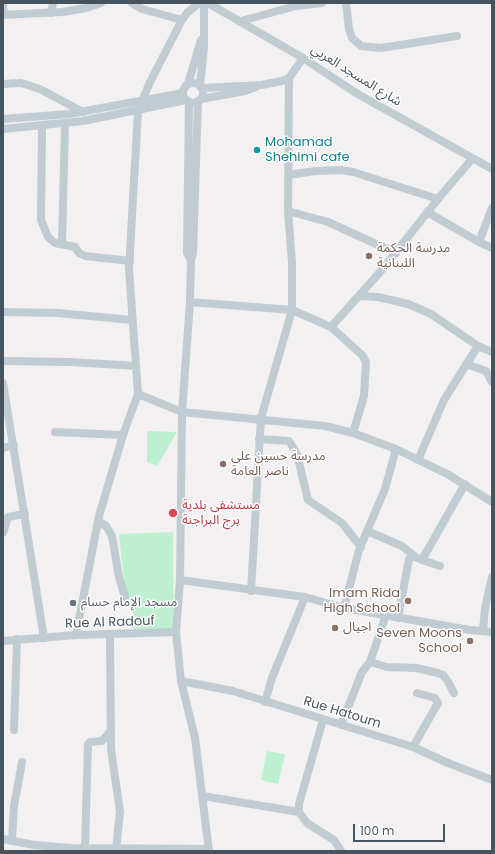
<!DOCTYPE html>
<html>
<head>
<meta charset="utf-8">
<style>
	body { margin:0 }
	#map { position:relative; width:495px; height:854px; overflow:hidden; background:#f2f0f0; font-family:Poppins,sans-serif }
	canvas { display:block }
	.frame { position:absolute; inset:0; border:4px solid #47545e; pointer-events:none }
	.scale { position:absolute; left:353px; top:824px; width:92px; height:18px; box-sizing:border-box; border:2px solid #47545e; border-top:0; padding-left:5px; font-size:12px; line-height:14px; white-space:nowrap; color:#47545e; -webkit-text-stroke:3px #fff; paint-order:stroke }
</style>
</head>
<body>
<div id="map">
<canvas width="495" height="854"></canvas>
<div class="frame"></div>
<div class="scale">100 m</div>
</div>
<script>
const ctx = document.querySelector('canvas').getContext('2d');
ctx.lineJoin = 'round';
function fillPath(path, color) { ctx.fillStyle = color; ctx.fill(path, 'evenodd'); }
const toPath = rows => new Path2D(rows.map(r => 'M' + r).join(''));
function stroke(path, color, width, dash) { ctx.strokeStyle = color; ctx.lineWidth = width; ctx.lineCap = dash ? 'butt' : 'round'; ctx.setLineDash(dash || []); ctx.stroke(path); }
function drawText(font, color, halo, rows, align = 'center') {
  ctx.font = font + ' Poppins,"Noto Sans Arabic",sans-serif'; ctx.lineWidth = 3; ctx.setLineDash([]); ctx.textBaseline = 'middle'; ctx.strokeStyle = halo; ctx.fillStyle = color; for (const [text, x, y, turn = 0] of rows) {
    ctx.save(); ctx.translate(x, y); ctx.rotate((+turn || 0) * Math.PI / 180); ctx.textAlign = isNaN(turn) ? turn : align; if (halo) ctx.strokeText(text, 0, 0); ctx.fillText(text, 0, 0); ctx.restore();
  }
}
const green = toPath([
	[147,431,177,432,157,466,147,462],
	[173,532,174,629,133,629,133,611,125,590,119,534],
	[267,751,285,754,278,784,261,780]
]);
const minor = toPath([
	[3,3,4,15],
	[132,3,142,9,182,20],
	[208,3,303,58,356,93,492,169],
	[346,3,349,29,352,38,361,46,381,48,457,36],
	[51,13,53,3],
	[3,15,62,12,86,8,101,3],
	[241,21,296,6,322,3],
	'183 93a10 10 0 1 1 20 0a10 10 0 1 1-20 0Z',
	[3,84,21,83,40,89,83,112],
	[188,84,201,40],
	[200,86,204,47,204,3],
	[202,88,262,85,282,81,289,78,303,58],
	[201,99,245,91,256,87],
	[198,101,193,253,191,260,190,302,182,412,180,580,176,632,181,681,195,738,209,851],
	[189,102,187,253,191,260],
	[3,119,69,114,183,93],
	[42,126,41,220,48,237,55,243,75,247,79,253,85,256,130,261],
	[3,129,83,121,186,100],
	[289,175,315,171,341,170,353,172,438,199],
	[288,211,328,222,396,253],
	[427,212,479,242,492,248],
	[479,242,492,208],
	[62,244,65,124],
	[360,296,378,297,408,304,431,314,478,346,492,352],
	[190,302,292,310,331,327,362,355,366,362,364,396,353,433],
	[3,312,58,313,132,320],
	[331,327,381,271,438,199,472,159],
	[3,361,71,362,136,366],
	[466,364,486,371,492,382],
	[3,383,44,638],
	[138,394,182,412,325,426,353,433,396,449,449,475,492,502],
	[55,432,123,435],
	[259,439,289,441,297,454,308,500,342,523,361,547],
	[3,448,14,445],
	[418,460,444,400,478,346],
	[98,521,106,526,112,536,119,577,125,597],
	[367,531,402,546,417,558],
	[3,533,8,517,25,514],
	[440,566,422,560,465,484],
	[180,580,305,597,344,608,470,630,492,632],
	[251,591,261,418,292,310,292,263,288,211,289,78],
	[344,608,359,550,385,489,396,449],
	[398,618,409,559,413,557],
	[483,631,485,608,492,577],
	[110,634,111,749,120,812,116,849],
	[76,635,99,516,123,435,138,394,129,269,138,111,150,82,182,20,188,12,199,3],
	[3,641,76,635,176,632],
	[370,662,387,667,416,668,438,673,443,675,447,680,454,693],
	[181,681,233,691,413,747,448,763,492,780],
	[265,702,272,678,305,597],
	[323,720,299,804,299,812,307,823,334,840,341,851],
	[341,725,362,672,370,662,386,615],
	[14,730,17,639],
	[413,747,438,703,435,698,417,693],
	[203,796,299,812],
	[3,839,34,845,71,848,209,849],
	[12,841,14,806,22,762],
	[85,848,88,744,90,742,102,741,111,731]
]);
const markers = [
	[257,150,4,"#0f9aa8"],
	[369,256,4,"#8d6e63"],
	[223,464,4,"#8d6e63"],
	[173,513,5,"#e0444e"],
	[408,601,4,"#8d6e63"],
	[73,603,4,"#6b7280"],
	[335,628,4,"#8d6e63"],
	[470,641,4,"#8d6e63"]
];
const streetNames = [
	["شارع المسجد العربي",356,76,32],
	["Rue Al Radouf",110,623,-2],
	["Rue Hatoum",342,713,17]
];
const cultureNames = [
	["Mohamad",265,143],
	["Shehimi cafe",265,158]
];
const educationNames = [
	["مدرسة الحكمة",377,249],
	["اللبنانية",377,264],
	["مدرسة حسين علي",231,457],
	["ناصر العامة",231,472],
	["Imam Rida",400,594,"right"],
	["High School",400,609,"right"],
	["اجيال",343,628],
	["Seven Moons",462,634,"right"],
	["School",462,649,"right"]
];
const healthNames = [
	["مستشفی بلدیة",182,506],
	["برج البراجنة",182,521]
];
const worshipNames = [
	["مسجد الإمام حسام",81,603]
];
fillPath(green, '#bdf0cf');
stroke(minor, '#c0cbd2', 8);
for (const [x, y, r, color] of markers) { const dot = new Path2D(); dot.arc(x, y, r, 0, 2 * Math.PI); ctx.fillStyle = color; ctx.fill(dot); stroke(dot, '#fff', 1.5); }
drawText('13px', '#47545e', '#fff', streetNames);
drawText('13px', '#0d838f', '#fff', cultureNames, 'left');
drawText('13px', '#785e54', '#fff', educationNames, 'left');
drawText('13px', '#be3a42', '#fff', healthNames, 'left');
drawText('13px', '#5b616d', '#fff', worshipNames, 'left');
</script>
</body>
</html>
